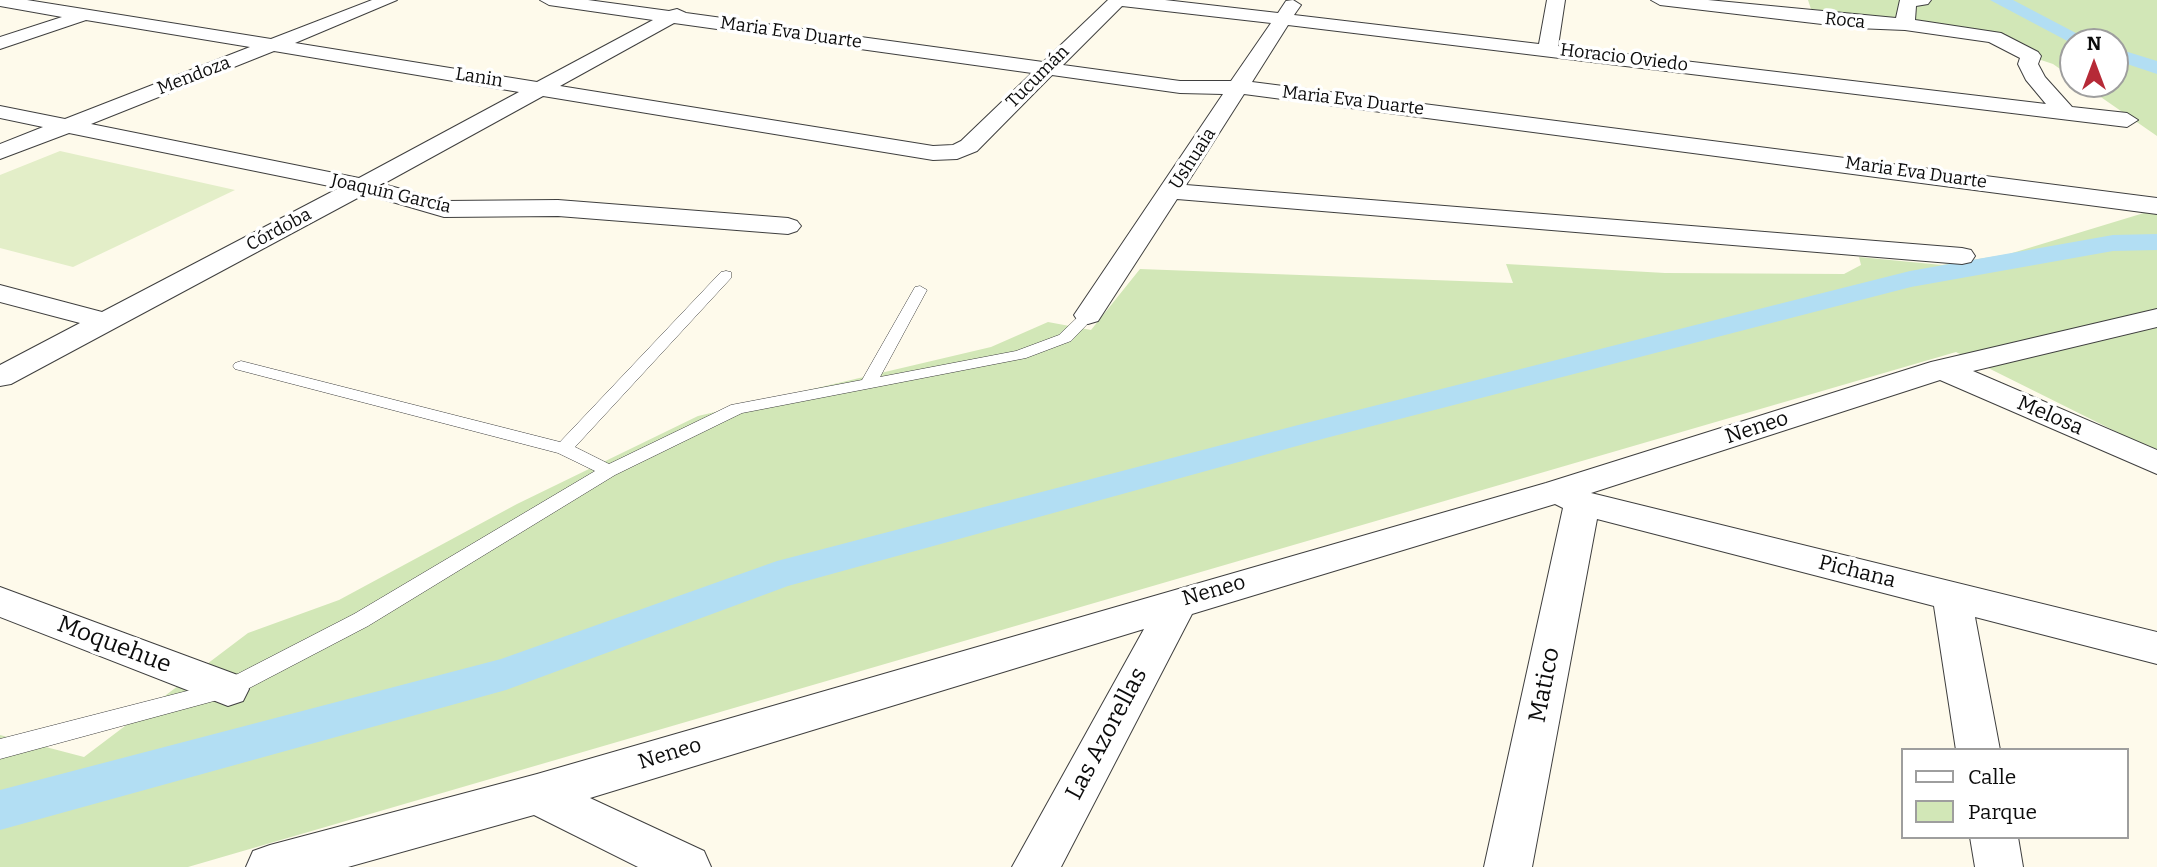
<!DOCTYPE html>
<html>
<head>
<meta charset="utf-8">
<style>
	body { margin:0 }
	#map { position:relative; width:2157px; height:867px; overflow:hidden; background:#fefaeb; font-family:Bitter,serif }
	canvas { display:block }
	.legend { position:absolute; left:1901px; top:748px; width:228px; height:91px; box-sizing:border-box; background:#fff; border:2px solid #9e9e9e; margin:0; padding:9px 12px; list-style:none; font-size:21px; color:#0c0c0c }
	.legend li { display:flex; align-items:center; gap:14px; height:35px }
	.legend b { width:35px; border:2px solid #9e9e9e }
	.north { position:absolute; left:2059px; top:28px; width:70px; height:70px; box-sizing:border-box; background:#fff; border:2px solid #9e9e9e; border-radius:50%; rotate:0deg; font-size:19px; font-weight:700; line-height:28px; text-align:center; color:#0c0c0c }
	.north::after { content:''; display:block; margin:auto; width:24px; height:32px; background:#b62a37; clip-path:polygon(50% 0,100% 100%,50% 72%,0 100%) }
</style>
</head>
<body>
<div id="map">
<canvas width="2157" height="867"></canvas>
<ul class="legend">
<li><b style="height:9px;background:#fff"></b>Calle</li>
<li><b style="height:19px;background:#d2e7b7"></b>Parque</li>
</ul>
<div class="north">N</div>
</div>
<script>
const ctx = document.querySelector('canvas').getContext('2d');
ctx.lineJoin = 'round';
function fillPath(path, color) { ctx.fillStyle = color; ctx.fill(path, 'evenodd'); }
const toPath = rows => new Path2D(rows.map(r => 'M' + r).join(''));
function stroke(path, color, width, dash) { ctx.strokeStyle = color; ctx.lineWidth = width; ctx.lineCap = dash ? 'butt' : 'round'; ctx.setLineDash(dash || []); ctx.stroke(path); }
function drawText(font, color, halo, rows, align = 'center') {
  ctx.font = font + ' Bitter,serif'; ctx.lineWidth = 7; ctx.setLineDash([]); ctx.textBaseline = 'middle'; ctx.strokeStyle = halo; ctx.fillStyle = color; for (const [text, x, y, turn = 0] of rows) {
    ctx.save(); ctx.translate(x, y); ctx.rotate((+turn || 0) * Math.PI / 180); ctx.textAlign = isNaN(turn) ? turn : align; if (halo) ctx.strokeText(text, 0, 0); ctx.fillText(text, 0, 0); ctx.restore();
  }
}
const green = toPath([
	[1808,0,2157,0,2157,136,2082,84,2115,84,2115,42,2073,42,2073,78,2053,64,1984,41,1903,19,1811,9],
	[2157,209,2157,452,1956,352,188,867,0,867,0,735,84,757,248,633,339,600,517,504,698,416,991,347,1048,322,1091,330,1140,269,1513,283,1506,264,1665,273,1844,274,1861,265,1859,257,1942,265,2009,254]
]);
const pitch = toPath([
	[60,151,235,190,73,267,0,248,0,175]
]);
const canal = toPath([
	[1990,0,2013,0,2093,42,2073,44,1990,0],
	[2115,48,2157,61,2157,74,2115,60,2115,48],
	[2157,234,2157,250,2113,251,1911,287,1326,438,788,586,506,690,0,830,0,790,501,659,777,561,1302,424,1910,271,2113,235,2157,234]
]);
const service = toPath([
	[726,271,731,272,731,278,575,447,609,464,731,405,862,380,915,287,920,286,927,290,880,377,1016,351,1059,335,1083,312,1093,312,1096,315,1071,341,1026,358,742,413,615,475,368,626,236,695,0,759,0,739,222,682,354,614,595,471,558,453,235,369,233,366,235,363,241,361,560,442,721,272,726,271]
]);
const minor = toPath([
	[0,0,27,0,271,39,372,0,397,0,295,43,537,82,653,20,549,5,540,0,588,0,669,11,677,9,686,13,1043,62,1108,0,1165,0,1278,13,1286,1,1293,0,1301,5,1294,15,1539,44,1547,0,1565,0,1558,46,2046,104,2026,80,2018,64,2020,58,1989,42,1905,30,1856,28,1660,5,1651,0,1708,0,1896,18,1900,0,1931,0,1928,4,1916,6,1915,20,2001,33,2038,52,2041,56,2038,64,2045,77,2072,107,2127,113,2138,120,2127,127,1288,25,1252,82,2157,198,2157,214,1244,94,1186,185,1962,248,1971,250,1975,256,1971,262,1962,264,1177,199,1098,321,1088,324,1078,321,1074,315,1223,94,1180,93,1052,75,977,151,957,159,933,160,543,96,383,184,445,201,558,200,788,218,797,221,801,226,797,231,788,234,558,216,444,217,365,194,11,384,0,386,0,365,80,323,0,302,0,285,102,312,339,188,69,133,0,159,0,144,43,127,0,118,0,106,65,119,250,47,86,20,0,49,0,37,62,17,0,6,0,0],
	[1122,6,1271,23,1231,81,1180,81,1063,65,1122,6],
	[674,23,1032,73,961,141,953,145,933,146,560,86,674,23],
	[274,51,519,92,359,178,91,124,274,51],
	[2157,309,2157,327,1973,371,2157,450,2157,474,1940,380,1591,493,2157,632,2157,664,1975,617,2000,750,1956,750,1934,606,1597,519,1532,867,1484,867,1563,508,1555,504,1192,614,1061,867,1012,867,1144,629,590,798,704,851,711,867,638,867,534,815,348,867,246,867,253,851,270,845,537,774,1546,483,1931,362,2157,309],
	[0,587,243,677,249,689,243,701,228,706,0,617,0,587],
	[1970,837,2018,837,2023,867,1975,867,1970,837]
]);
const farStreetnames = [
	["Roca",1845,21,6],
	["Maria Eva Duarte",791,33,8],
	["Horacio Oviedo",1624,58,7],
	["Mendoza",194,76,-21],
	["Tucumán",1038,77,-45],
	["Lanin",479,78,9],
	["Maria Eva Duarte",1353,101,7],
	["Ushuaia",1193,159,-57],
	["Maria Eva Duarte",1916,173,8],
	["Joaquín García",391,194,13],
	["Córdoba",279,230,-28]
];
const streetNames = [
	["Melosa",2050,416,23],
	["Neneo",1757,428,-18],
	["Pichana",1857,572,14],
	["Neneo",1214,591,-16],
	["Neneo",670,754,-17]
];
const nearStreetnames = [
	["Moquehue",114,645,21],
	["Matico",1545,685,-79],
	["Las Azorellas",1107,734,-62]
];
fillPath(green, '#d2e7b7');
fillPath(pitch, '#e3eec8');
fillPath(canal, '#b2def3');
stroke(service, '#3f3f3f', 1);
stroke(minor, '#3f3f3f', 2);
fillPath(service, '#fff');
fillPath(minor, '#fff');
drawText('18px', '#0c0c0c', '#fff', farStreetnames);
drawText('21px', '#0c0c0c', '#fff', streetNames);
drawText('24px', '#0c0c0c', '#fff', nearStreetnames);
</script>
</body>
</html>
